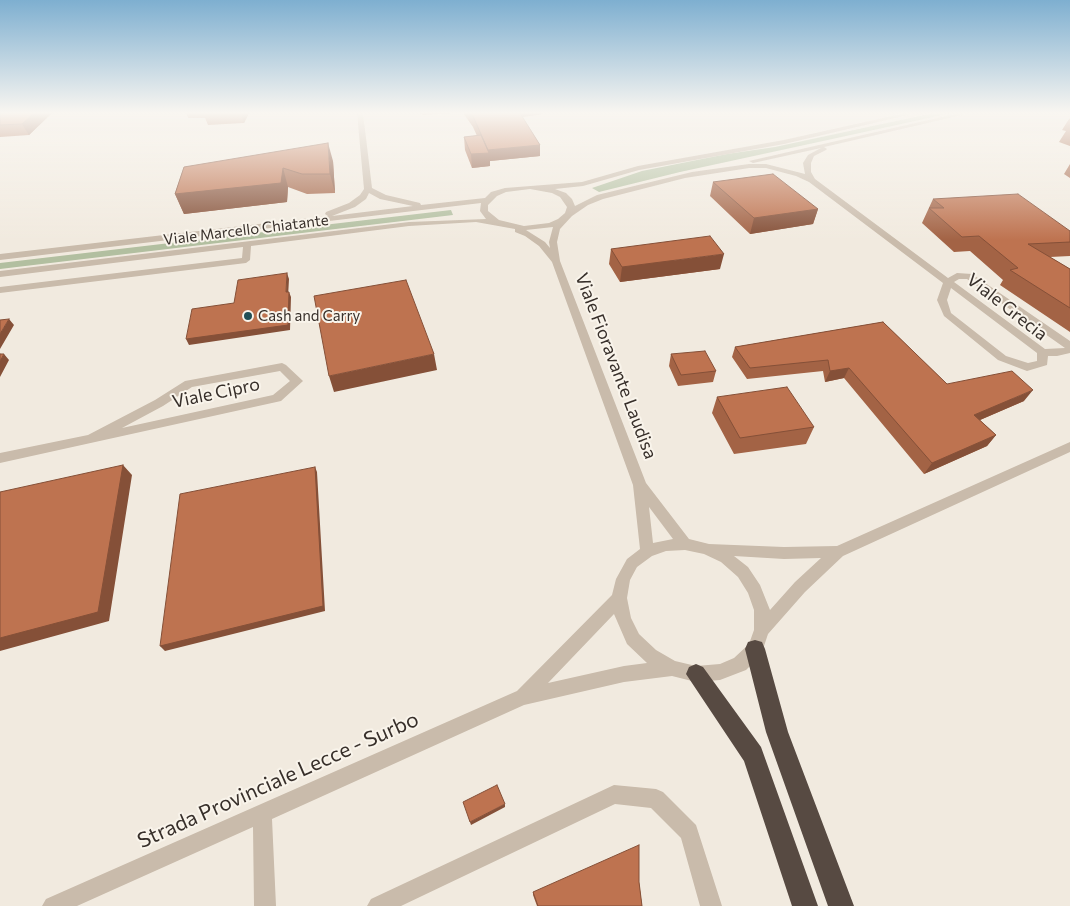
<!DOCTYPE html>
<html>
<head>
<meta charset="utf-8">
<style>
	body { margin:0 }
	canvas { display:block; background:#f1eadf }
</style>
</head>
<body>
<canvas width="1070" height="906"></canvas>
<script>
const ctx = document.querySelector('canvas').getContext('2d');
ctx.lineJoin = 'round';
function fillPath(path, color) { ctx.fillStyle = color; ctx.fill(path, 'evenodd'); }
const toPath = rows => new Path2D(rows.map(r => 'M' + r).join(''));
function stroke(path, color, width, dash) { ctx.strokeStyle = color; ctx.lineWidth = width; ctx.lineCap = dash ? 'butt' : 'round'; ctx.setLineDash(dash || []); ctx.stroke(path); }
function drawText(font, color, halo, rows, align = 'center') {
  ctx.font = font + ' Commissioner,sans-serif'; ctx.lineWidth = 4; ctx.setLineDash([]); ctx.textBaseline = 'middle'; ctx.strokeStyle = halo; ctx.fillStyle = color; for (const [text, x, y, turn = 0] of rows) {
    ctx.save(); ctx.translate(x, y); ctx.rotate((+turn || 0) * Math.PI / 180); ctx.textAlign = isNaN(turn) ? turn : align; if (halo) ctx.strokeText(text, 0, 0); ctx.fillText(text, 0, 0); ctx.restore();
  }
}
const green = toPath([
	[933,113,952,113,680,172,599,192,592,188,642,171,727,154,775,147],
	[451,210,453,215,0,269,0,263]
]);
const minor = toPath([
	[357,113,363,113,372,188,386,195,420,203,421,205,485,198,491,192,505,188,582,182,638,166,784,140,905,113,917,113,784,144,639,170,583,186,555,189,566,193,572,199,575,206,597,195,692,172,749,164,766,164,805,174,803,163,808,155,821,148,753,163,749,161,959,113,971,113,824,147,827,149,826,150,814,156,811,163,811,172,815,179,948,278,957,273,972,274,1070,341,1070,353,1057,356,1048,356,1047,365,1027,371,998,360,944,316,937,300,943,283,809,182,796,176,766,168,749,168,685,178,603,199,588,205,572,216,560,229,557,242,560,261,646,483,689,539,709,544,784,547,837,546,1070,442,1070,452,843,556,805,592,768,634,761,655,746,670,720,680,696,682,672,676,624,682,524,705,272,819,276,906,254,906,253,827,77,906,42,906,46,899,517,691,612,595,616,579,627,559,640,549,633,485,552,262,539,246,525,236,515,232,515,229,476,222,409,226,251,246,250,260,246,263,0,293,0,287,242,258,243,247,0,277,0,271,409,222,486,219,480,211,481,203,0,260,0,254,328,216,325,214,326,212,349,203,360,195,364,189,357,113],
	[530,189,552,193,560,197,567,207,565,213,558,219,549,223,524,226,499,220,488,211,488,205,497,196,506,192,530,189],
	[369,193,380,199,413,206,332,216,355,207,366,199,369,193],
	[553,227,549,242,550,248,545,242,526,230,553,227],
	[959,279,967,279,1065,348,1045,349,954,282,959,279],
	[951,288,1037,353,1037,361,1028,363,1006,356,951,313,947,300,951,288],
	[649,507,673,539,653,543,649,507],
	[685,550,704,554,721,562,738,577,748,593,754,610,754,630,749,644,734,658,720,664,696,666,675,661,656,650,639,634,631,618,627,598,630,580,637,567,652,556,666,551,685,550],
	[734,556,784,559,821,558,795,582,770,610,760,585,748,567,734,556],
	[614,614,627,644,647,663,624,666,548,683,614,614],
	[282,363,286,365,303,381,281,401,0,463,0,453,88,435,155,400,185,381,282,363],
	[280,371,290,381,273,395,122,428,163,406,192,387,280,371],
	[614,785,656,789,663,792,696,825,722,906,700,906,681,838,651,808,615,804,401,906,367,906,371,899,614,785]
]);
const highway = toPath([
	[755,640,762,642,765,649,788,732,854,906,828,906,766,732,745,649,748,642,755,640],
	[696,664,703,667,761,747,818,906,792,906,744,761,686,674,689,667,696,664]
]);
const wall = toPath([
	[0,113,52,113,29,135,0,137],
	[186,113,249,113,244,123,208,125,205,118,188,118],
	[419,113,543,113,543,114,522,117,540,145,540,156,490,161,490,166,472,168,465,150,464,137,477,136,473,127,463,113,423,115],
	[1070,118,1070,146,1059,142,1066,131,1062,130,1069,119],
	[333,161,335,193,307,194,288,187,287,202,184,214,175,194,184,167],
	[1070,164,1070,178,1064,174],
	[713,182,818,209,813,224,750,234,710,196],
	[933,199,1070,231,1070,256,1050,257,1070,269,1070,332,1000,285,1003,280,970,251,954,252,922,223],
	[611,249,720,269,620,282,609,264],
	[883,322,947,384,1024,401,980,420,996,435,987,446,924,474,844,378,825,382,823,371,747,379,732,357,735,347],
	[671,354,716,371,713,382,678,386,669,366],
	[717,397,814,427,806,444,734,454,712,413],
	[639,882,642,906,537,906,533,895,533,892]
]);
const shadedWall = toPath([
	[34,113,52,113,29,135,22,124],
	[241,113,249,113,244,123],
	[516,113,543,113,543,114,516,118],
	[328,143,333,161,335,193,330,174],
	[540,145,540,156,490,161,490,166,472,168,471,154,488,150],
	[283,168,288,187,287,202,184,214,175,194],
	[818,209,813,224,750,234,754,218],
	[724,254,720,269,620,282,622,267],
	[287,273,289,279,288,297,286,292],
	[289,292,291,297,290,330,189,345,186,339],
	[9,319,14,325,0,349,0,334],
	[4,354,9,360,0,377,0,361],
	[434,354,437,370,334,392,329,376],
	[849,368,844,378,825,382,830,371],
	[1033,390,1024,401,966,426,974,415],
	[996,435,987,446,924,474,932,463],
	[123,465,132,475,109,621,0,651,0,638],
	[315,467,317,472,325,611,165,651,160,646],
	[505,804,505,807,471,825,470,822]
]);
const building = toPath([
	[0,113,34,113,22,124,0,125,0,113],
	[470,113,520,113,540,145,488,150,473,116,470,113],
	[481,135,489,153,471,154,464,137,481,135],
	[328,143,330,174,302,174,283,168,281,183,175,194,184,167,328,143],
	[773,174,818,209,754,218,713,182,773,174],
	[1018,194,1070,231,1070,242,1028,244,1070,269,1070,308,1010,270,1018,268,979,236,962,237,929,208,944,208,933,199,1018,194],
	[710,236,724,254,622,267,611,249,710,236],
	[287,273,286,292,289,292,288,325,186,339,192,309,234,303,238,280,287,273],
	[406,280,434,354,329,376,314,296,406,280],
	[9,319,0,334,0,320,9,319],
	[883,322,947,384,1012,371,1033,390,974,415,996,435,932,463,849,368,830,371,828,360,750,368,735,347,883,322],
	[705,351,716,371,681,375,671,354,705,351],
	[0,354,4,354,0,361,0,354],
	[787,387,814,427,740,438,717,397,787,387],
	[123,465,98,612,0,638,0,492,123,465],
	[315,467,323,606,160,646,180,494,315,467],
	[497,785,505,804,470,822,463,802,497,785],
	[639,845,639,882,642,906,538,906,533,892,639,845]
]);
const markers = [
	[248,316,5,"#224f56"]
];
const farStreetnames = [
	["Viale Marcello Chiatante",246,230,-7]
];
const farPoinames = [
	["Cash and Carry",258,316]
];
const streetNames = [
	["Viale Grecia",1007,307,38],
	["Viale Fioravante Laudisa",616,366,69],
	["Viale Cipro",216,393,-12]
];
const nearStreetnames = [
	["Strada Provinciale Lecce - Surbo",278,780,-24]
];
fillPath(green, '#b2bfa0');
fillPath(minor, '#c9bbab');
fillPath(highway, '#574a42');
fillPath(wall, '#a36345');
fillPath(shadedWall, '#855038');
fillPath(building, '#be7350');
stroke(building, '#855038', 1);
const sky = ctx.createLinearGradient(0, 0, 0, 240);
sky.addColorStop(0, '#7eafd0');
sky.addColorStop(0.47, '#f9f6f1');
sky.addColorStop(1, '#f9f6f100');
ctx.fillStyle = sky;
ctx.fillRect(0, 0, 1070, 240);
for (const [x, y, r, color] of markers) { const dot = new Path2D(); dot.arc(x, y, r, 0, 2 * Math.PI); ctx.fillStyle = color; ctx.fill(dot); stroke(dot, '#f9f4eb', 2); }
drawText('15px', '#372f2a', '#f9f4eb', farStreetnames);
drawText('15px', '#372f2a', '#f9f4eb', farPoinames, 'left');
drawText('18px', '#372f2a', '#f9f4eb', streetNames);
drawText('21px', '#372f2a', '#f9f4eb', nearStreetnames);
</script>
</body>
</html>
